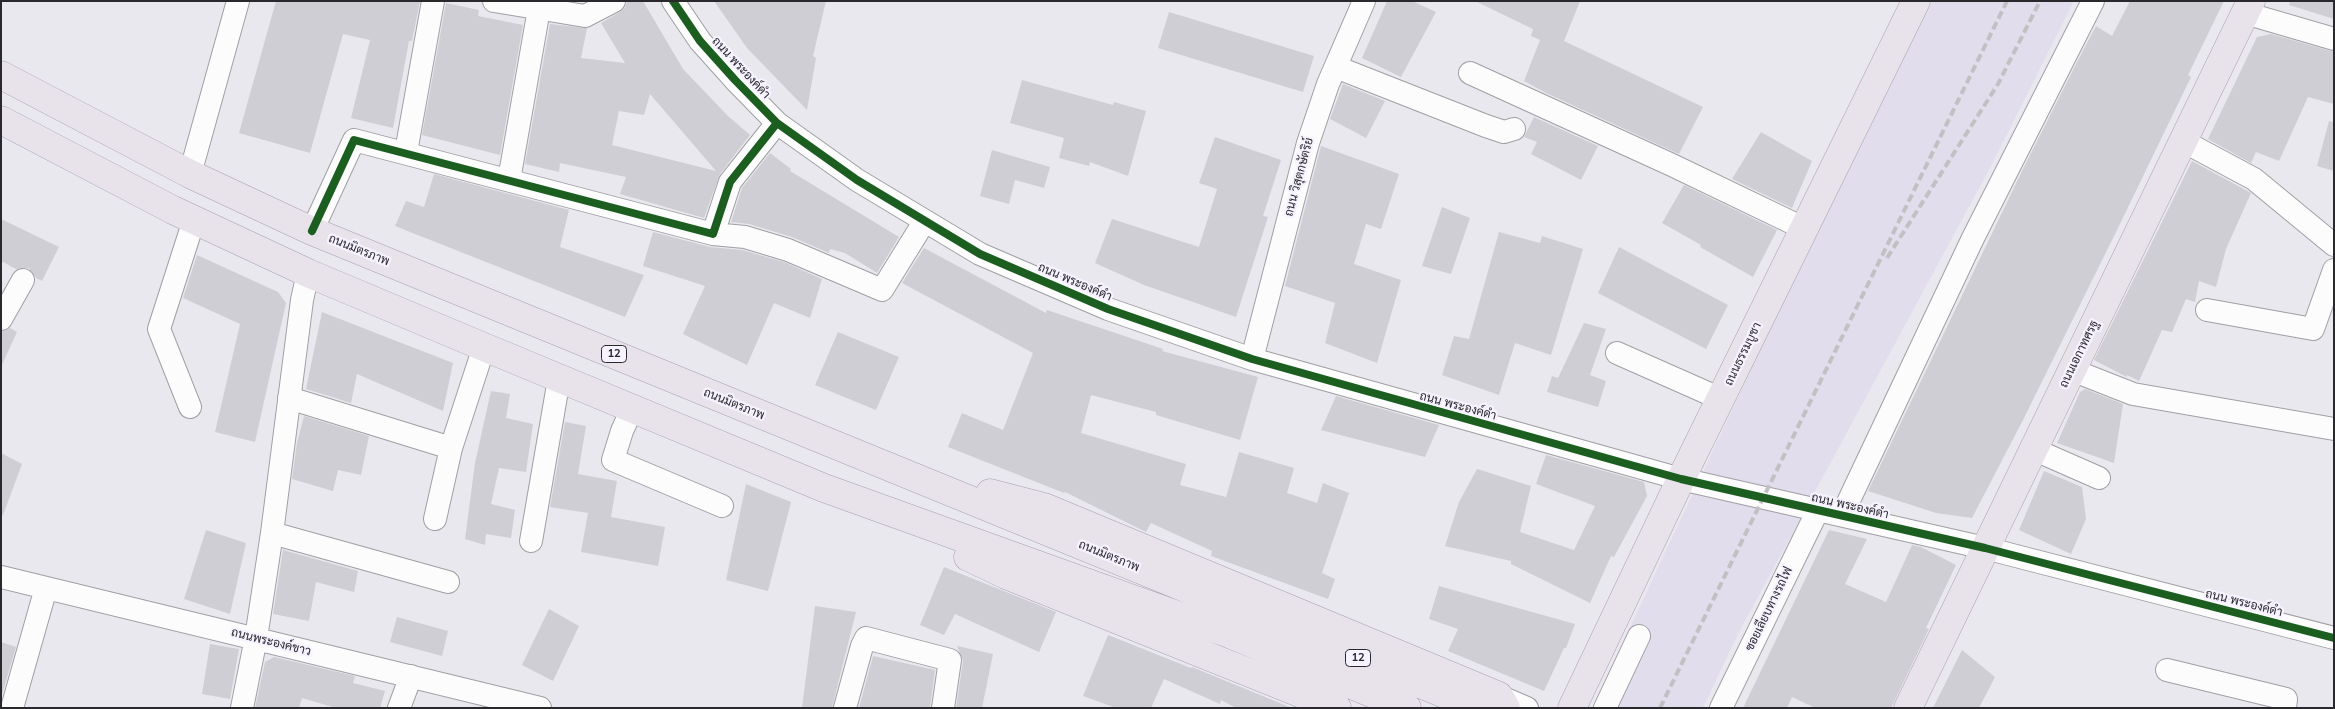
<!DOCTYPE html>
<html>
<head>
<meta charset="utf-8">
<style>
	body { margin:0 }
	#map { position:relative; width:2335px; height:709px; overflow:hidden; background:#eae8ef; font-family:Mulish,sans-serif }
	canvas { display:block }
	.frame { position:absolute; inset:0; border:2px solid #29282d; pointer-events:none }
</style>
</head>
<body>
<div id="map">
<canvas width="2335" height="709"></canvas>
<div class="frame"></div>
</div>
<script>
const ctx = document.querySelector('canvas').getContext('2d');
ctx.lineJoin = 'round';
function fillPath(path, color) { ctx.fillStyle = color; ctx.fill(path, 'evenodd'); }
const toPath = rows => new Path2D(rows.map(r => 'M' + r).join(''));
function stroke(path, color, width, dash) { ctx.strokeStyle = color; ctx.lineWidth = width; ctx.lineCap = dash ? 'butt' : 'round'; ctx.setLineDash(dash || []); ctx.stroke(path); }
function drawText(font, color, halo, rows, align = 'center') {
  ctx.font = font + ' Mulish,Sarabun,sans-serif'; ctx.lineWidth = 4.5; ctx.setLineDash([]); ctx.textBaseline = 'middle'; ctx.strokeStyle = halo; ctx.fillStyle = color; for (const [text, x, y, turn = 0] of rows) {
    ctx.save(); ctx.translate(x, y); ctx.rotate((+turn || 0) * Math.PI / 180); ctx.textAlign = isNaN(turn) ? turn : align; if (halo) ctx.strokeText(text, 0, 0); ctx.fillText(text, 0, 0); ctx.restore();
  }
}
const built = toPath([
	[1918,1,2074,1,1990,168,1738,634,1703,708,1592,708,1792,282]
]);
const building = toPath([
	[276,1,420,1,412,41,409,41,393,128,351,118,370,40,343,34,310,153,239,133],
	[627,1,643,1,683,69,728,116,750,135,720,174,704,218,620,194,626,177,560,163,559,172,525,164,550,24,587,28,581,58,625,63,601,23,620,12,625,8],
	[650,94,716,171,612,145,619,111,644,115],
	[714,1,826,1,813,56,816,58,807,110,747,48],
	[1387,1,1412,1,1436,12,1401,77,1362,58],
	[1475,1,1580,1,1564,41,1703,107,1679,154,1546,93,1524,81,1540,40,1531,36,1533,29],
	[2130,1,2224,1,2188,75,2191,77,2118,228,2023,420,1972,518,1936,513,1868,491,2022,171,2075,66,2096,26,2112,36],
	[2290,1,2334,1,2334,19,2289,5],
	[446,3,479,10,478,16,523,25,500,155,422,135],
	[1169,12,1314,56,1303,92,1158,48],
	[2271,34,2334,52,2334,104,2308,97,2279,161,2256,152,2251,163,2208,139,2257,37],
	[1022,80,1113,105,1114,102,1146,111,1128,176,1090,162,1089,166,1059,158,1064,138,1010,123],
	[1343,84,1385,101,1366,138,1330,119],
	[1534,117,1598,146,1581,180,1531,154,1537,142,1524,137],
	[2329,121,2334,122,2334,171,2317,166],
	[1761,132,1812,161,1792,208,1732,179],
	[1215,137,1281,160,1263,216,1268,217,1236,317,1144,285,1095,263,1112,219,1199,247,1217,189,1199,183],
	[1321,146,1399,174,1381,229,1366,224,1354,264,1401,280,1377,363,1325,343,1335,303,1285,286],
	[992,150,1050,167,1044,188,1015,180,1009,204,980,196],
	[770,153,791,169,790,171,899,237,877,273,845,253,830,249,829,253,792,237,749,224,731,222,742,188],
	[2192,161,2251,193,2226,249,2216,287,2199,281,2195,302,2186,299,2172,332,2162,330,2139,381,2127,375,2127,377,2094,360],
	[434,174,569,210,560,247,644,275,625,317,395,226,406,201,424,207],
	[1684,185,1777,230,1753,277,1700,247,1701,245,1662,223],
	[1442,207,1470,218,1451,274,1422,266],
	[1,219,59,247,42,281,36,278,29,268,16,269,1,261],
	[653,232,710,247,742,250,784,262,822,279,810,318,774,303,747,365,683,334,705,286,643,266],
	[1499,232,1540,243,1542,236,1583,249,1551,355,1515,343,1499,395,1442,375,1454,336,1469,339],
	[1619,247,1728,305,1706,349,1598,293],
	[924,248,1046,313,1047,310,1163,349,1162,351,1258,377,1240,440,1156,415,1156,412,1091,395,1081,433,1186,464,1180,485,1226,497,1239,452,1294,468,1287,493,1317,503,1323,483,1349,493,1322,573,1335,579,1328,599,1211,556,1212,551,1151,523,1146,532,1065,492,1064,493,948,447,962,413,1003,430,1033,353,902,283],
	[197,255,278,292,286,303,255,442,215,432,240,324,183,298],
	[322,312,453,363,443,411,357,374,351,403,306,389],
	[1584,323,1606,329,1590,375,1606,381,1598,407,1547,392,1552,376,1558,378],
	[10,328,17,332,1,367,1,332],
	[838,332,899,357,876,410,815,385],
	[2085,389,2123,404,2114,463,2057,443,2080,392],
	[491,391,510,394,506,418,533,424,526,472,499,468,491,504,515,510,511,538,486,534,485,545,465,539,475,463],
	[1336,396,1439,425,1425,457,1321,430],
	[304,416,369,436,361,475,338,470,333,491,292,479,297,443],
	[565,422,586,426,578,474,617,481,611,517,665,527,658,566,581,552,588,513,550,507],
	[1,453,22,464,3,515,1,515],
	[1546,455,1644,482,1647,496,1614,557,1611,556,1590,603,1511,564,1511,561,1445,546,1459,502,1477,469,1531,486,1520,532,1574,550,1595,506,1536,484],
	[2044,471,2082,487,2086,519,2071,554,2019,530],
	[746,484,791,502,768,591,726,580],
	[206,530,246,543,230,614,184,599],
	[1829,530,1867,539,1845,584,1886,602,1912,545,1921,547,1956,565,1926,628,1929,629,1894,702,1891,708,1815,708,1792,697,1787,708,1743,708],
	[283,550,358,571,354,592,316,582,309,621,273,614],
	[944,567,1056,612,1039,652,955,614,944,635,920,625],
	[1439,586,1575,624,1566,648,1564,648,1544,691,1448,651,1458,629,1429,619],
	[815,606,856,612,832,708,802,708],
	[549,609,579,626,553,681,522,665],
	[397,617,448,631,442,656,390,642],
	[1108,635,1191,668,1192,667,1292,708,1236,708,1221,700,1220,704,1164,679,1151,708,1116,708,1083,696],
	[1,642,16,647,1,698],
	[210,644,239,649,230,699,202,694],
	[957,646,993,654,982,708,956,708,963,661],
	[1962,650,1995,677,1979,708,1933,708],
	[873,656,935,670,930,708,859,708],
	[274,657,355,676,353,683,385,691,380,708,336,708,302,698,299,708,255,708,265,662]
]);
const minor = toPath([
	[494,1,585,16,614,1],
	[673,1,700,41,735,80,777,123,857,180,980,254,1108,309,1252,359,1681,479,1985,548,2334,638],
	[2245,13,2334,39],
	[1336,67,1486,126,1504,132,1514,129],
	[1470,73,1672,165,1805,229],
	[2183,141,2254,179,2334,245],
	[406,152,433,1],
	[190,174,238,1],
	[509,180,539,9],
	[312,231,354,140,713,234,730,182,777,123],
	[713,234,745,237,788,250,882,290,924,222],
	[2207,310,2313,329,2334,270],
	[1,319,23,280],
	[1617,353,1721,399],
	[1252,359,1308,143,1328,84,1364,1],
	[2072,370,2133,394,2334,429],
	[289,398,451,448],
	[190,407,159,329,194,220],
	[632,409,622,431,613,460,722,506],
	[2033,449,2099,478],
	[1842,515,1973,238,2093,1],
	[435,519,451,448,484,347],
	[272,533,448,582],
	[531,541,559,379],
	[1,577,540,708],
	[2167,670,2286,699,2285,708],
	[1499,696,1527,708],
	[12,708,46,588],
	[242,708,256,638,272,533,302,300,308,273],
	[399,708,411,676],
	[845,708,862,646,866,638,950,660,943,708],
	[1605,708,1639,636],
	[1721,708,1818,510]
]);
const major = toPath([
	[1,75,190,174,312,231,1479,708],
	[1,120,173,210,308,273,484,347,824,488,1227,633,1407,708],
	[990,493,1044,507,1499,696,1506,708],
	[968,557,1006,575,1337,708],
	[1572,708,1681,479,1916,1],
	[1908,708,2251,1]
]);
const rail = toPath([
	[1887,258,1998,84,2040,1],
	[1660,708,2007,1]
]);
const cycleway = toPath([
	[673,1,700,41,735,80,777,123,857,180,980,254,1108,309,1252,359,1681,479,1985,548,2334,638],
	[312,231,354,140,713,234,730,182,777,123]
]);
const shields = [
	[614,354,25],
	[1358,658,25]
];
const shieldNames = [
	["12",614,354],
	["12",1358,658]
];
const streetNames = [
	["ถนน พระองค์ดำ",741,68,47],
	["ถนน วิสุตกษัตริย์",1299,177,-75],
	["ถนนมิตรภาพ",359,250,22],
	["ถนน พระองค์ดำ",1075,282,23],
	["ถนนธรรมบูชา",1743,354,-64],
	["ถนนเอกาทศรฐ",2079,354,-64],
	["ถนนมิตรภาพ",734,404,22],
	["ถนน พระองค์ดำ",1458,406,15],
	["ถนน พระองค์ดำ",1850,506,13],
	["ถนนมิตรภาพ",1109,556,22],
	["ถนน พระองค์ดำ",2244,603,14],
	["ซอยเลียบทางรถไฟ",1769,609,-64],
	["ถนนพระองค์ขาว",271,642,14]
];
fillPath(built, '#e2ddec');
fillPath(building, '#cfced4');
stroke(minor, '#a09fa4', 24);
stroke(major, '#aaa0af', 29);
stroke(minor, '#fcfcfd', 22);
stroke(major, '#e8e2eb', 28);
stroke(rail, '#c1c1c3', 4, [8, 4]);
stroke(cycleway, '#1b5e20', 8);
for (const [x, y, w] of shields) { const box = new Path2D(); box.roundRect(x - w / 2, y - 8.5, w, 17, 4); ctx.fillStyle = '#f6f2ff'; ctx.fill(box); stroke(box, '#29282d', 1); }
drawText('bold 11px', '#29282d', null, shieldNames);
drawText('12px', '#29282d', '#f6f2ff', streetNames);
</script>
</body>
</html>
